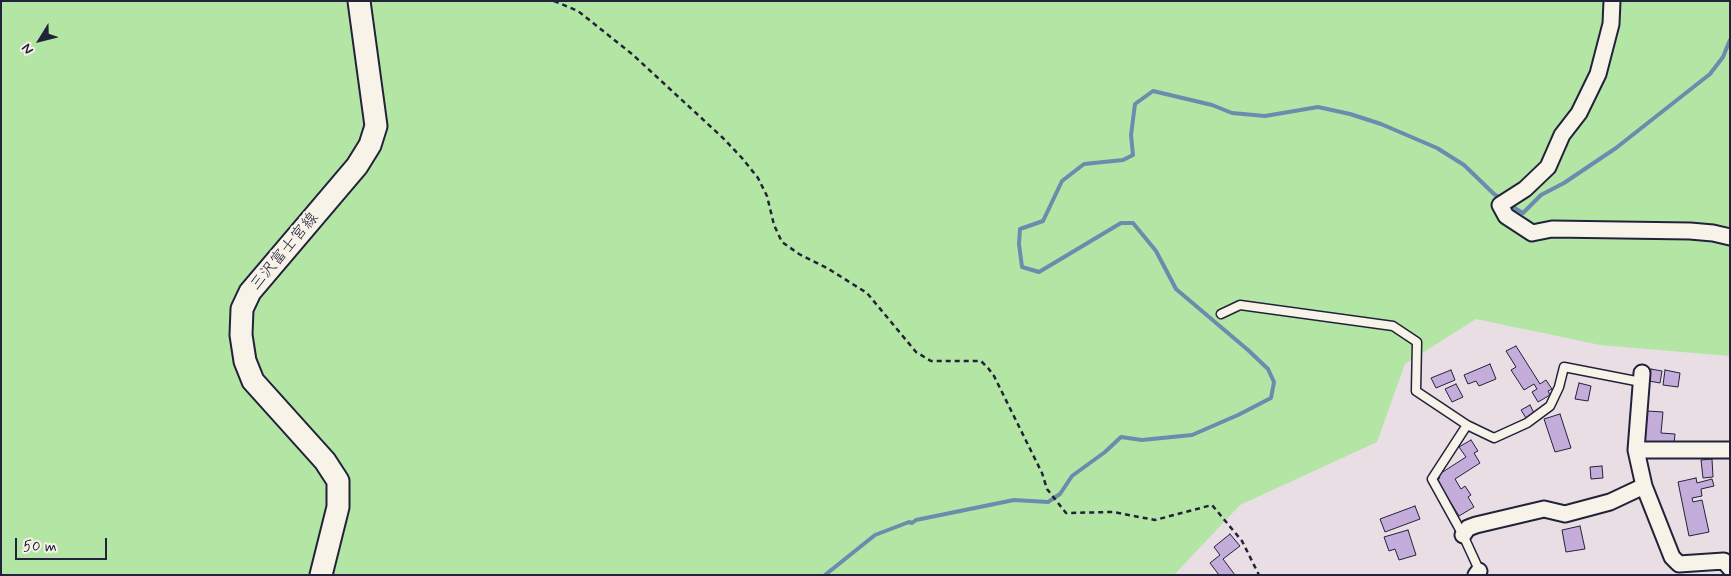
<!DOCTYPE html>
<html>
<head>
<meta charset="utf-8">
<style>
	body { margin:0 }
	#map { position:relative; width:1731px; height:576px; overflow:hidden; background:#e8dee4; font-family:Mynerve,sans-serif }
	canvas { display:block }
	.frame { position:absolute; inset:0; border:2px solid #22223b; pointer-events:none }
	.north { position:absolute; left:15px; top:15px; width:50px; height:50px; -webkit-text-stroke:4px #f7f3e8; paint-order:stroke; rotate:234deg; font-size:14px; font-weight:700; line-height:20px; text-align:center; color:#22223b }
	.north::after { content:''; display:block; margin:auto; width:18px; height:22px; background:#22223b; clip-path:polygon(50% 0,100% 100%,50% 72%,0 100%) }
	.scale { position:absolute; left:15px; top:538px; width:92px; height:22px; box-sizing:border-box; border:2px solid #22223b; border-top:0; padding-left:6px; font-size:15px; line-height:18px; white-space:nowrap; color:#22223b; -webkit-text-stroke:4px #f7f3e8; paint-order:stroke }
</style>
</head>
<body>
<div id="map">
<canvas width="1731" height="576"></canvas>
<div class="frame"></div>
<div class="north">N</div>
<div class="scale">50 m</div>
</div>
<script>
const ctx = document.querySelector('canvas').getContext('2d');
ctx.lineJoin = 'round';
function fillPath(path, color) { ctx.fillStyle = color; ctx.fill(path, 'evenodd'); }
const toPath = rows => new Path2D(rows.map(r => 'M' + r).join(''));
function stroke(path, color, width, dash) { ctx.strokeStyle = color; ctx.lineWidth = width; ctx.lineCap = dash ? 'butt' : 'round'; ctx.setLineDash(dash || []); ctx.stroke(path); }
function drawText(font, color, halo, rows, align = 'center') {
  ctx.font = font + ' Mynerve,"Klee One",sans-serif'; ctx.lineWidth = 4.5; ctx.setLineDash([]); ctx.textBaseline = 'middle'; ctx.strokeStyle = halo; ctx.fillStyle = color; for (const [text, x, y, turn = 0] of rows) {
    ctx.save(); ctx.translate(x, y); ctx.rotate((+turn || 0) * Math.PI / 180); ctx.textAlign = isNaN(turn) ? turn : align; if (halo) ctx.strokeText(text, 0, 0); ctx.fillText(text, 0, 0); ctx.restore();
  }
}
const green = toPath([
	[1,1,1730,1,1730,356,1600,345,1476,319,1405,364,1377,442,1240,505,1174,575,1,575]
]);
const stream = toPath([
	[1508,204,1523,213,1541,195,1564,183,1616,148,1710,74,1723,57,1730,40],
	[825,575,875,535,909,522,912,523,916,520,1014,500,1048,502,1060,494,1072,476,1105,452,1121,437,1142,440,1192,435,1238,415,1271,398,1274,382,1268,369,1248,350,1176,289,1156,251,1133,223,1121,223,1039,272,1022,267,1019,244,1020,229,1043,221,1062,181,1084,164,1123,160,1133,155,1131,135,1135,104,1153,91,1212,105,1232,113,1265,116,1318,107,1350,114,1381,124,1437,148,1464,165,1494,194,1503,200]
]);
const building = toPath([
	[1516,346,1540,384,1546,380,1552,389,1548,391,1550,395,1538,402,1532,392,1537,389,1534,384,1524,390,1511,370,1516,367,1506,351,1516,346],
	[1490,364,1496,379,1479,386,1476,381,1468,384,1464,375,1490,364],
	[1651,369,1662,371,1660,383,1649,381,1651,369],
	[1451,370,1455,380,1436,388,1431,378,1451,370],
	[1665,370,1680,373,1678,387,1663,385,1665,370],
	[1579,383,1591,386,1588,401,1575,399,1579,383],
	[1456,384,1463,397,1452,402,1445,389,1456,384],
	[1530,405,1534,413,1526,418,1521,410,1530,405],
	[1647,411,1663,412,1661,433,1675,434,1674,445,1645,443,1647,411],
	[1560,414,1571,448,1555,452,1544,419,1560,414],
	[1471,440,1478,451,1474,453,1480,463,1455,479,1461,489,1465,486,1471,495,1468,497,1474,507,1459,516,1437,480,1440,478,1438,475,1466,457,1459,447,1471,440],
	[1712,459,1713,477,1703,478,1701,460,1712,459],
	[1602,466,1603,478,1591,479,1590,467,1602,466],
	[1696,478,1697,483,1712,479,1714,486,1701,489,1702,496,1692,498,1693,502,1702,500,1709,532,1689,536,1678,482,1696,478],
	[1415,506,1420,519,1385,532,1380,519,1415,506],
	[1580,526,1585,549,1566,552,1562,530,1580,526],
	[1408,530,1416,555,1399,560,1395,549,1389,551,1384,537,1408,530],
	[1230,534,1240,546,1223,559,1235,575,1219,575,1210,563,1220,555,1214,547,1230,534]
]);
const path = toPath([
	[554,1,578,11,632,54,723,138,742,158,758,178,767,196,774,225,782,242,799,254,827,268,867,293,916,352,931,361,981,361,988,368,994,376,1042,473,1047,489,1066,513,1113,512,1155,520,1212,505,1242,541,1259,575]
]);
const lane = toPath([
	[1221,314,1240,305,1393,326,1417,342,1416,391,1467,425,1432,479,1463,535,1480,572],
	[1467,425,1494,438,1527,423,1550,406,1559,387,1564,367,1641,382]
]);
const street = toPath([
	[1612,1,1611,24,1598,74,1579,113,1562,135,1548,167,1525,189,1500,205,1506,216,1532,233,1552,229,1690,231,1713,233,1730,237],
	[1642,373,1636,450,1644,486,1672,557,1679,564,1724,561,1730,568],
	[1636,450,1730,450],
	[1463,535,1468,528,1476,525,1544,509,1565,514,1610,502,1644,486],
	[1476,575,1479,571]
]);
const secondary = toPath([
	[321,575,338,507,338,481,325,461,253,381,245,361,241,335,242,309,250,292,357,166,370,145,376,126,359,1]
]);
const streetNames = [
	["三沢富士宮線",285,252,-50]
];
fillPath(green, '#b3e5a5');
stroke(stream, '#6c8bae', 4);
fillPath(building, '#c4addb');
stroke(building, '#22223b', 1);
stroke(lane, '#22223b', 11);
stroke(street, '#22223b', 19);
stroke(secondary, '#22223b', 25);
stroke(path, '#22223b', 2.5, [5, 4]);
stroke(lane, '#f7f3e8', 8);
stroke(street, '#f7f3e8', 15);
stroke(secondary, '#f7f3e8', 21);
drawText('16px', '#22223b', '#f7f3e8', streetNames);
</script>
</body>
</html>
